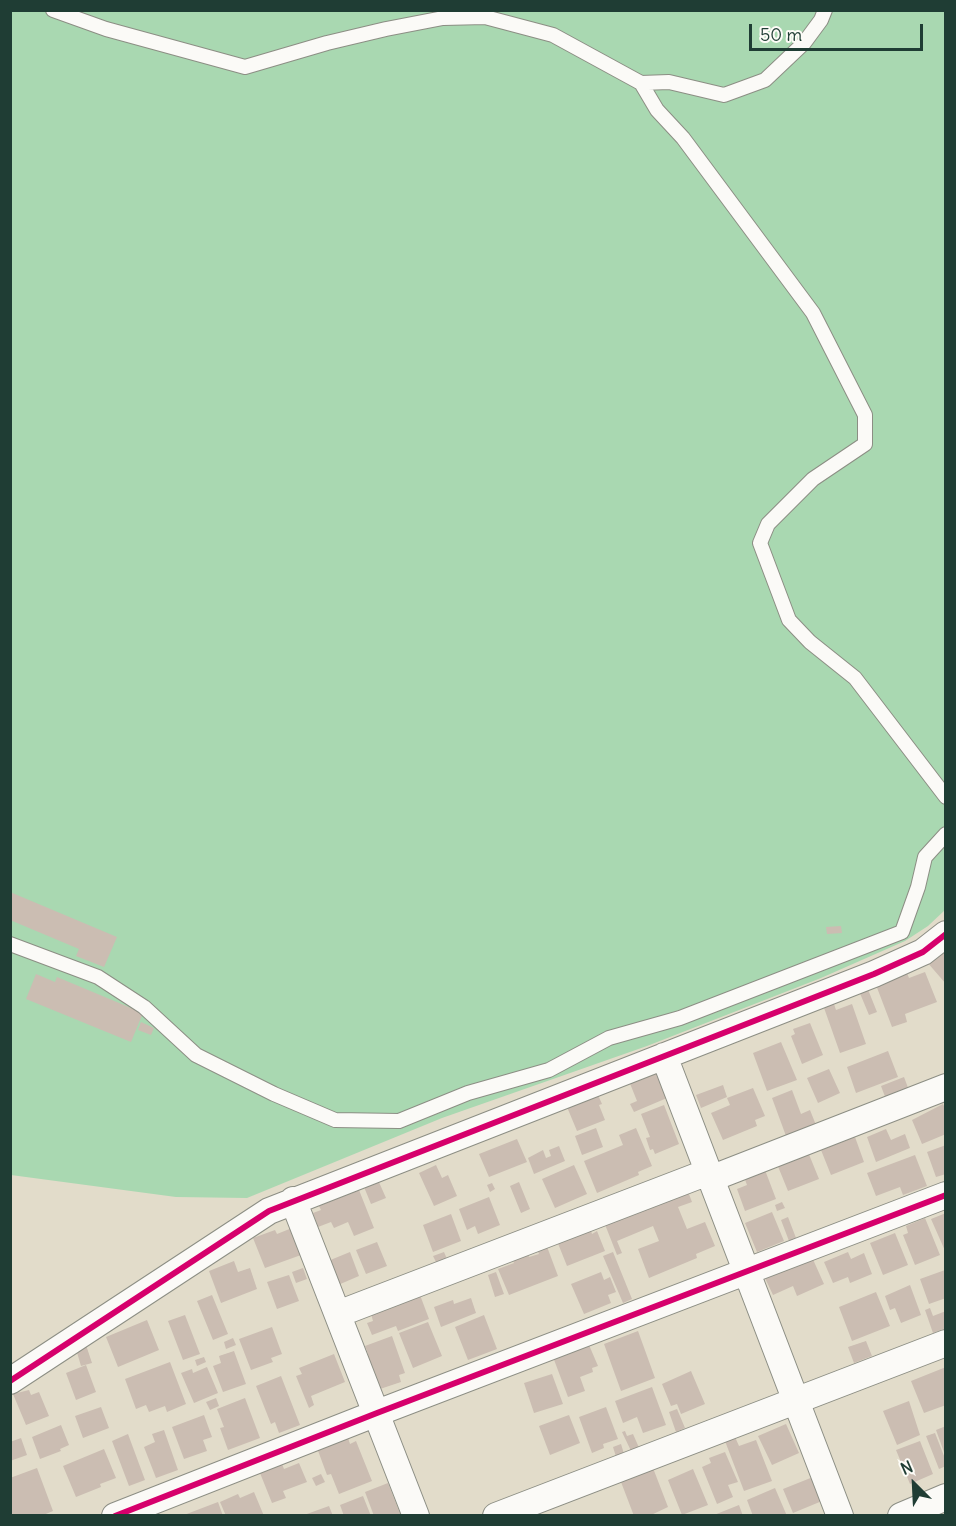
<!DOCTYPE html>
<html>
<head>
<meta charset="utf-8">
<style>
	body { margin:0 }
	#map { position:relative; width:956px; height:1526px; overflow:hidden; background:#e2dcca; font-family:Delius,sans-serif }
	canvas { display:block }
	.frame { position:absolute; inset:0; border:12px solid #1f3d34; pointer-events:none }
	.north { position:absolute; left:884px; top:1454px; width:60px; height:60px; -webkit-text-stroke:4px #fdfcf7; paint-order:stroke; rotate:336deg; font-size:16px; font-weight:700; line-height:24px; text-align:center; color:#1f3d34 }
	.north::after { content:''; display:block; margin:auto; width:21px; height:27px; background:#1f3d34; clip-path:polygon(50% 0,100% 100%,50% 72%,0 100%) }
	.scale { position:absolute; left:749px; top:24px; width:174px; height:27px; box-sizing:border-box; border:3px solid #1f3d34; border-top:0; padding-left:8px; font-size:18px; line-height:21px; white-space:nowrap; color:#1f3d34; -webkit-text-stroke:4px #fdfcf7; paint-order:stroke }
</style>
</head>
<body>
<div id="map">
<canvas width="956" height="1526"></canvas>
<div class="frame"></div>
<div class="north">N</div>
<div class="scale">50 m</div>
</div>
<script>
const ctx = document.querySelector('canvas').getContext('2d');
ctx.lineJoin = 'round';
function fillPath(path, color) { ctx.fillStyle = color; ctx.fill(path, 'evenodd'); }
const toPath = rows => new Path2D(rows.map(r => 'M' + r).join(''));
function stroke(path, color, width, dash) { ctx.strokeStyle = color; ctx.lineWidth = width; ctx.lineCap = dash ? 'butt' : 'round'; ctx.setLineDash(dash || []); ctx.stroke(path); }
const green = toPath([
	[11,11,945,11,945,910,928,926,905,941,821,978,647,1046,442,1118,247,1198,176,1197,11,1175]
]);
const building = toPath([
	[10,892,117,937,104,967,76,956,79,949,10,920],
	[841,926,842,933,827,934,826,927],
	[946,947,946,984,927,962],
	[925,972,937,1002,905,1014,907,1022,892,1027,876,985,907,973,909,978],
	[36,974,55,982,57,977,143,1013,131,1042,26,999],
	[867,987,877,1012,869,1015,859,991],
	[833,1001,836,1010,852,1004,866,1044,840,1053,823,1005],
	[141,1022,154,1028,151,1035,138,1030],
	[810,1023,823,1055,802,1064,791,1036,795,1034,793,1029],
	[781,1042,797,1080,767,1091,753,1053],
	[888,1051,898,1077,856,1093,847,1067],
	[829,1069,840,1093,818,1103,807,1078],
	[650,1072,657,1074,667,1098,634,1112,630,1104,637,1101,629,1081],
	[904,1077,910,1093,887,1102,881,1086],
	[723,1085,727,1097,701,1108,696,1095],
	[753,1088,765,1116,755,1120,757,1126,723,1140,711,1113,730,1105,727,1098],
	[792,1090,801,1114,810,1110,816,1125,786,1136,772,1098],
	[598,1095,602,1104,599,1105,605,1120,577,1131,567,1107],
	[943,1104,946,1110,946,1134,922,1144,912,1120],
	[664,1105,679,1144,655,1154,653,1149,650,1150,646,1138,650,1137,641,1114],
	[596,1128,603,1147,582,1155,575,1136],
	[636,1128,652,1166,638,1172,639,1175,597,1193,584,1161,623,1145,619,1135],
	[886,1129,891,1140,905,1134,910,1148,876,1162,867,1137],
	[855,1137,864,1162,831,1175,821,1150],
	[517,1139,527,1162,489,1177,479,1154],
	[946,1145,946,1174,936,1177,927,1152],
	[559,1146,565,1161,534,1174,528,1158,543,1150,546,1158,551,1156,549,1150],
	[808,1152,819,1179,788,1191,777,1164],
	[915,1155,927,1186,903,1195,900,1187,876,1196,867,1173],
	[436,1165,442,1178,448,1175,457,1196,434,1206,419,1173],
	[574,1165,587,1194,555,1208,542,1179],
	[765,1170,776,1199,745,1211,737,1189,747,1185,744,1177],
	[378,1180,386,1198,371,1204,364,1187],
	[519,1182,530,1209,521,1213,510,1186],
	[492,1183,495,1189,490,1192,487,1185],
	[687,1189,692,1202,678,1207,687,1229,705,1222,715,1246,696,1254,697,1258,649,1278,638,1249,659,1241,653,1226,617,1241,622,1253,617,1255,604,1222],
	[359,1190,374,1228,354,1236,348,1222,334,1228,331,1222,318,1227,313,1213,321,1210,319,1206],
	[489,1197,500,1225,478,1234,475,1226,467,1230,459,1209],
	[782,1202,785,1208,777,1211,775,1205],
	[772,1212,784,1241,757,1252,745,1223],
	[946,1213,946,1253,931,1219],
	[451,1214,461,1241,433,1252,423,1225],
	[788,1217,796,1238,789,1241,781,1220],
	[925,1218,940,1255,915,1265,903,1235,908,1233,906,1226],
	[292,1228,301,1255,265,1268,253,1238,275,1230,277,1234],
	[590,1228,592,1234,597,1231,605,1251,567,1266,557,1241],
	[895,1233,908,1265,883,1275,870,1243],
	[377,1242,387,1266,366,1274,356,1250],
	[546,1244,558,1276,509,1295,498,1269,514,1263,512,1257,527,1251,529,1257,539,1254,536,1247],
	[350,1252,359,1276,338,1285,328,1261],
	[444,1252,447,1259,437,1264,433,1256],
	[613,1252,632,1299,623,1303,603,1256],
	[848,1252,851,1259,864,1253,872,1274,850,1283,848,1277,833,1283,824,1262],
	[811,1255,824,1284,797,1296,793,1286,773,1295,764,1276],
	[234,1261,238,1272,250,1268,257,1289,221,1303,209,1271],
	[303,1268,307,1279,296,1283,292,1272],
	[945,1270,946,1298,929,1304,920,1279],
	[496,1272,504,1294,495,1297,488,1275],
	[601,1272,604,1280,610,1277,616,1292,608,1295,611,1303,584,1314,571,1284],
	[289,1275,299,1301,277,1309,267,1282],
	[910,1285,921,1315,901,1323,895,1308,890,1310,885,1296],
	[876,1292,890,1326,852,1341,839,1307],
	[212,1295,228,1334,213,1340,197,1301],
	[420,1295,429,1319,398,1331,396,1326,372,1335,367,1323,373,1321,371,1314],
	[471,1298,476,1313,441,1327,434,1307,453,1300,454,1304],
	[930,1308,933,1316,946,1311,946,1328,933,1333,925,1310],
	[185,1315,200,1354,183,1360,168,1321],
	[484,1315,497,1349,468,1360,455,1327],
	[147,1320,159,1350,118,1367,106,1337],
	[428,1322,442,1356,413,1368,399,1333],
	[272,1327,282,1354,271,1358,273,1362,251,1370,239,1339],
	[638,1331,655,1378,621,1391,604,1344],
	[392,1336,405,1373,399,1375,401,1382,377,1390,365,1355,368,1354,365,1346],
	[233,1338,236,1345,226,1349,224,1342],
	[866,1341,872,1356,854,1363,848,1347],
	[86,1345,92,1363,81,1366,76,1349],
	[589,1345,598,1366,592,1368,593,1372,580,1377,585,1391,568,1397,553,1357],
	[234,1351,246,1384,223,1392,213,1366,221,1363,219,1356],
	[334,1354,345,1382,311,1396,314,1405,309,1408,296,1376,302,1374,299,1368],
	[204,1357,206,1362,197,1366,195,1360],
	[170,1362,186,1404,167,1412,165,1406,149,1412,146,1405,136,1409,125,1379],
	[86,1365,96,1392,76,1400,66,1373],
	[207,1367,218,1393,194,1403,181,1373,192,1369,193,1373],
	[946,1367,946,1405,924,1413,911,1381],
	[691,1371,705,1404,681,1414,677,1404,671,1406,662,1384],
	[552,1374,563,1404,534,1413,524,1383],
	[281,1376,300,1425,279,1433,275,1422,271,1424,256,1386],
	[652,1387,666,1425,643,1433,637,1417,623,1423,615,1401],
	[29,1390,31,1395,39,1392,49,1416,26,1425,13,1394],
	[216,1398,219,1406,210,1410,206,1402],
	[245,1398,260,1438,228,1450,220,1428,224,1427,217,1409],
	[909,1401,920,1435,897,1445,883,1411],
	[101,1407,109,1428,83,1438,75,1416],
	[606,1407,618,1439,603,1444,604,1448,592,1453,579,1417],
	[677,1409,685,1428,676,1432,669,1412],
	[204,1415,212,1437,203,1440,207,1451,184,1459,172,1427],
	[569,1415,580,1443,550,1455,539,1426],
	[786,1424,799,1453,772,1465,758,1436],
	[61,1425,69,1445,60,1449,61,1451,40,1459,32,1437],
	[946,1426,946,1455,945,1455,936,1430],
	[164,1430,178,1470,156,1478,144,1447,155,1442,152,1434],
	[625,1431,627,1436,633,1434,640,1450,632,1453,622,1432],
	[935,1433,946,1461,946,1466,939,1469,926,1436],
	[128,1434,145,1480,129,1486,112,1441],
	[735,1437,739,1446,756,1440,772,1481,744,1491,725,1441],
	[21,1438,27,1455,10,1461,10,1442],
	[348,1438,350,1444,356,1441,372,1481,339,1494,331,1474,327,1475,317,1448,336,1441,336,1443],
	[920,1441,933,1474,910,1484,896,1450],
	[621,1444,625,1457,617,1460,613,1447],
	[104,1449,116,1478,100,1484,101,1487,76,1497,63,1466],
	[725,1452,738,1482,728,1485,733,1497,717,1504,702,1467,711,1463,709,1458],
	[299,1463,307,1482,283,1491,286,1498,272,1503,260,1473,282,1464,284,1469],
	[37,1468,53,1511,41,1516,10,1516,10,1478],
	[653,1468,668,1507,649,1516,634,1516,621,1482],
	[693,1469,708,1505,682,1515,668,1480],
	[321,1474,325,1482,316,1486,312,1478],
	[813,1477,822,1501,793,1513,783,1489],
	[388,1483,401,1516,374,1516,365,1492],
	[775,1488,787,1516,753,1516,747,1500],
	[254,1492,264,1516,226,1516,220,1502,238,1494,240,1498],
	[363,1496,371,1516,344,1516,340,1505],
	[218,1502,223,1516,184,1516,184,1515],
	[739,1505,743,1516,714,1516,714,1515],
	[329,1506,333,1516,304,1516,304,1515]
]);
const service = toPath([
	[53,10,106,29,245,67,327,43,386,29,443,18,485,17,553,35,641,83,657,110,683,138,813,313,865,415,865,444,813,479,768,524,760,543,789,620,810,642,855,678,946,797],
	[641,83,669,82,724,95,765,80,804,43,821,20,825,10],
	[10,944,98,977,144,1007,196,1055,274,1094,335,1120,399,1121,468,1093,549,1070,609,1038,680,1018,902,932,918,887,925,857,946,834]
]);
const minor = toPath([
	[664,1056,840,1516],
	[710,1179,946,1087],
	[293,1200,416,1516],
	[338,1314,708,1172],
	[10,1381,269,1211,874,974,923,952,946,934],
	[115,1516,377,1413,946,1195],
	[496,1516,946,1343],
	[901,1516,946,1497]
]);
const cycleway = toPath([
	[10,1381,269,1211,874,974,923,952,946,934],
	[115,1516,377,1413,946,1195]
]);
fillPath(green, '#a9d8b1');
fillPath(building, '#cbbdb2');
stroke(service, '#8c8e84', 16);
stroke(minor, '#8c8e84', 28);
stroke(service, '#fbfaf7', 14);
stroke(minor, '#fbfaf7', 26);
stroke(cycleway, '#d6006c', 6);
</script>
</body>
</html>
